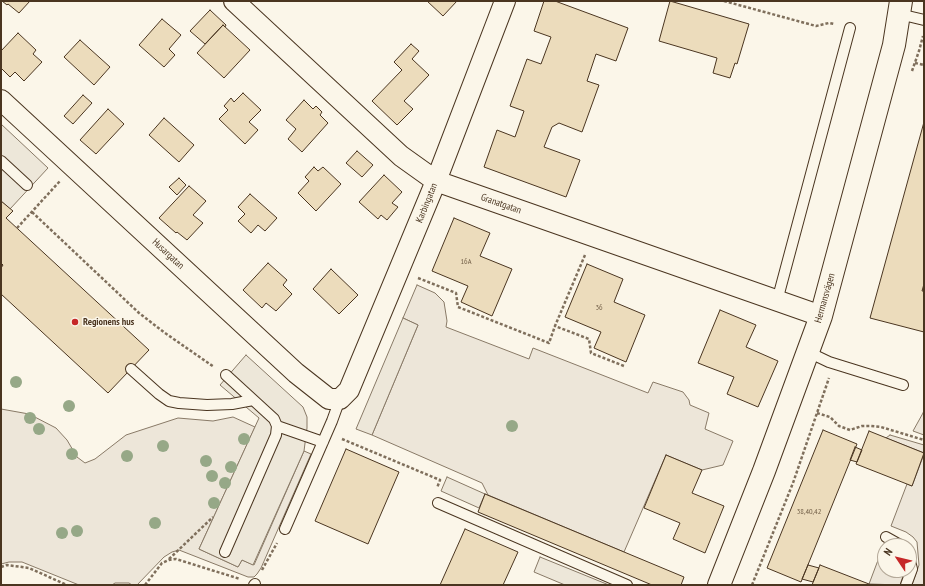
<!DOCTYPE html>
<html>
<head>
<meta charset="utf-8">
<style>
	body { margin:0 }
	#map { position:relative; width:925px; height:586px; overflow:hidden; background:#fbf6e9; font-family:"PT Sans Narrow",sans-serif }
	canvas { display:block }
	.frame { position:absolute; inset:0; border:2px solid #4a3520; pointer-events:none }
	.north { position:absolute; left:877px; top:538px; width:40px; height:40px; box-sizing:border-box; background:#fbf6e9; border:1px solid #b4a999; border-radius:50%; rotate:305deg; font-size:11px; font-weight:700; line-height:16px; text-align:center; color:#4a3520 }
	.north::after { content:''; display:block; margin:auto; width:14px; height:18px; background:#c62828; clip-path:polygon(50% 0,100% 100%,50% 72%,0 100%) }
</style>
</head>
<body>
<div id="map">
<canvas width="925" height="586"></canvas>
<div class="frame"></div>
<div class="north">N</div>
</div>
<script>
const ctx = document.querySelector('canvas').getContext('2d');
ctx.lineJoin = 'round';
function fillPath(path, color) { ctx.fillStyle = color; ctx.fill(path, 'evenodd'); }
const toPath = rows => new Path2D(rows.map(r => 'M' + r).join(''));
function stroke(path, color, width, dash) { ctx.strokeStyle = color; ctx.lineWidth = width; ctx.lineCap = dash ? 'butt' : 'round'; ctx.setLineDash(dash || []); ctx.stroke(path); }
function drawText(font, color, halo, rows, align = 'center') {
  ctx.font = font + ' "PT Sans Narrow",sans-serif'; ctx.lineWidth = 3; ctx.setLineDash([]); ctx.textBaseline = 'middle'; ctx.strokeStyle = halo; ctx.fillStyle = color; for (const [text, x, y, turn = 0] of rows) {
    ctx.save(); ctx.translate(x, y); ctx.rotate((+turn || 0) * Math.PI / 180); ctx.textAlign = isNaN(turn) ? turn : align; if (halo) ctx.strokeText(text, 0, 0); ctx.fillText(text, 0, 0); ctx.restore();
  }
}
const green = toPath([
	[417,285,435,293,444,302,447,321,446,327,529,359,533,348,648,393,653,382,683,392,689,400,690,405,709,413,705,429,733,441,723,465,702,470,666,455,624,552,488,495,482,483,372,435,418,325,403,318,417,285],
	[1,409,29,414,56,428,67,440,77,457,85,463,95,459,126,435,178,418,213,421,233,417,255,427,199,549,238,567,242,560,254,565,304,451,311,454,261,568,257,574,254,577,248,577,179,550,172,552,164,557,137,585,132,585,129,583,115,583,112,585,79,585,22,562,9,562,1,564,1,409],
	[923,413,924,414,924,435,913,431,923,413],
	[890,435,924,445,924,453,886,438,890,435],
	[924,454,924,585,912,585,919,565,917,542,913,537,906,532,891,526,907,484,912,486,924,454],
	[883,547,885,547,885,570,905,570,900,585,869,584,883,547]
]);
const parking = toPath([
	[1,124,48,168,10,209,1,201,1,124],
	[403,318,418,325,372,435,356,429,403,318],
	[246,355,303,407,307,417,307,428,304,451,253,565,242,560,238,567,199,549,259,418,220,385,246,355],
	[447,477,485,494,479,508,441,491,447,477],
	[540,557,609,585,565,585,534,572,540,557]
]);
const building = toPath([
	[2,1,30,1,19,13,8,4,7,5,2,1],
	[427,1,457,1,443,16,427,1],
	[544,1,555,1,628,28,616,61,596,54,587,81,599,85,582,132,559,123,552,127,544,147,580,160,566,197,484,167,497,130,515,137,524,111,510,106,527,59,541,64,551,37,534,31,544,1],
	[670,1,749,24,737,64,735,63,730,78,713,73,717,58,659,41,670,1],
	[210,10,226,25,225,27,223,25,205,44,190,31,210,10],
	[162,19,181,35,169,49,175,55,164,67,139,45,162,19],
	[223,25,250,50,224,78,197,53,223,25],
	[18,33,36,50,33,54,42,62,24,81,15,72,10,77,1,68,1,51,18,33],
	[80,40,110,67,94,85,64,57,80,40],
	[411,44,419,51,412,59,429,75,404,101,413,109,397,125,372,101,402,70,394,62,411,44],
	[243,93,261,110,249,122,258,130,245,144,219,119,228,110,224,106,231,98,234,102,243,93],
	[83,95,92,103,73,124,64,116,83,95],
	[304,100,313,109,316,106,322,112,320,115,328,123,302,152,288,139,296,129,286,120,304,100],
	[108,109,124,124,96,154,80,140,108,109],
	[164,118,194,145,179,162,149,135,164,118],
	[924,122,924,284,922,291,924,291,924,332,870,318,924,122],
	[357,151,373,165,362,177,346,163,357,151],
	[314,167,318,171,323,167,341,184,316,211,298,193,309,181,305,177,314,167],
	[384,175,402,192,392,203,398,207,387,220,381,215,378,219,359,202,384,175],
	[179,178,186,185,177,195,169,187,179,178],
	[189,186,206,201,193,215,203,223,187,240,177,232,176,233,159,218,189,186],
	[250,194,277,218,265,231,258,225,251,233,238,221,245,214,238,207,250,194],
	[1,201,13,211,6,218,149,350,108,393,1,294,1,268,3,265,1,263,1,201],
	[454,218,490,233,480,256,512,269,492,316,461,302,468,286,432,271,454,218],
	[268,263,287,280,283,285,292,294,276,311,266,303,262,308,243,290,268,263],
	[587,264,623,279,614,302,645,315,626,362,594,348,601,332,565,317,587,264],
	[331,269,358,295,339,314,313,289,331,269],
	[720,310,756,325,746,347,778,361,758,407,727,394,734,377,698,363,720,310],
	[823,430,857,444,801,582,767,568,823,430],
	[869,431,924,453,912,486,856,464,869,431],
	[855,447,862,450,857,462,850,460,855,447],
	[346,449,399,472,368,544,315,521,346,449],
	[666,455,702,470,692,493,724,506,705,553,673,539,680,523,644,508,666,455],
	[485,494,684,577,681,585,652,585,478,512,485,494],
	[465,529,518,552,503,585,440,585,465,529],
	[808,565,819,568,813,582,802,579,808,565],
	[820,565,869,584,871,585,812,585,820,565]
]);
const path = toPath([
	[724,1,816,26,829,23,834,24],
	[915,63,924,65],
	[912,71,919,51,923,36],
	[32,212,139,313,165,333,214,367],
	[17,228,60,181],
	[585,255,555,326,589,339,591,353,624,366],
	[418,278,456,293,458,307,549,343,555,326],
	[817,413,830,417,839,426,850,430,862,426,871,426,881,427,924,440],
	[342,439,440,480,437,488],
	[169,559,213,517],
	[1,567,7,565,29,568,67,585],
	[262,570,277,543],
	[145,585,162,563,169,560,176,559,240,579],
	[752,585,793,483,829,378]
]);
const service = toPath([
	[899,14,924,20],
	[1,161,27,185],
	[777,301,850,28],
	[808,352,829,362,903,385],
	[131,369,159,394,169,401,179,403,207,405,232,404,253,400],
	[277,426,323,442],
	[438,503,627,585],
	[285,529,332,421,340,399],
	[886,537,902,546],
	[225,552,276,435,277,426,274,419,226,375],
	[254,585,255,584],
	[906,585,912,569,909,557]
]);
const minor = toPath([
	[234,1,401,156,436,181,821,316],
	[1,100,296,373,329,399,340,399,349,390,399,270,436,181,505,1]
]);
const tertiary = toPath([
	[719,585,764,471,821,316,894,45,901,1]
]);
const trees = [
	[16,382],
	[69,406],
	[30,418],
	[512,426],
	[39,429],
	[244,439],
	[163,446],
	[72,454],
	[127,456],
	[206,461],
	[231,467],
	[212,476],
	[225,483],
	[214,503],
	[155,523],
	[77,531],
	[62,533]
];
const markers = [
	[75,322,4,"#c62828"]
];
const numberNames = [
	["16A",466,262],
	["36",599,308],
	["38,40,42",809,512]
];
const streetNames = [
	["Karbingatan",427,203,-68],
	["Granatgatan",501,204,19],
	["Husargatan",168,254,43],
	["Hermansvägen",825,298,-74]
];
const poiNames = [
	["Regionens hus",83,322]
];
fillPath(green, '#ede6d9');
stroke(green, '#887966', 1);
fillPath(parking, '#ede7d9');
stroke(parking, '#887966', 1);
fillPath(building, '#ecdcbc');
stroke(building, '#4a3520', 1);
stroke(service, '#4a3520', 12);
stroke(minor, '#4a3520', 22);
stroke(tertiary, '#4a3520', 24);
stroke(path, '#7f6f5c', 2.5, [3, 2]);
stroke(service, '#fbf6e9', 10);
stroke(minor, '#fbf6e9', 20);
stroke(tertiary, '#fbf6e9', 22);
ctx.fillStyle = '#96a887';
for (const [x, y] of trees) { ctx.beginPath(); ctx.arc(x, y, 6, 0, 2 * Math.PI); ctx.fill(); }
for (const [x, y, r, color] of markers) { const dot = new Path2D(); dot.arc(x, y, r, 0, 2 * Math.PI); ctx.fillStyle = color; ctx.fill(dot); stroke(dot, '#fbf6e9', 1.5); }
drawText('8px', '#725f47', null, numberNames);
drawText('10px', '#4a3520', '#fbf6e9', streetNames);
drawText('bold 10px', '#4a3520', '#fbf6e9', poiNames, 'left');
</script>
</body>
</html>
